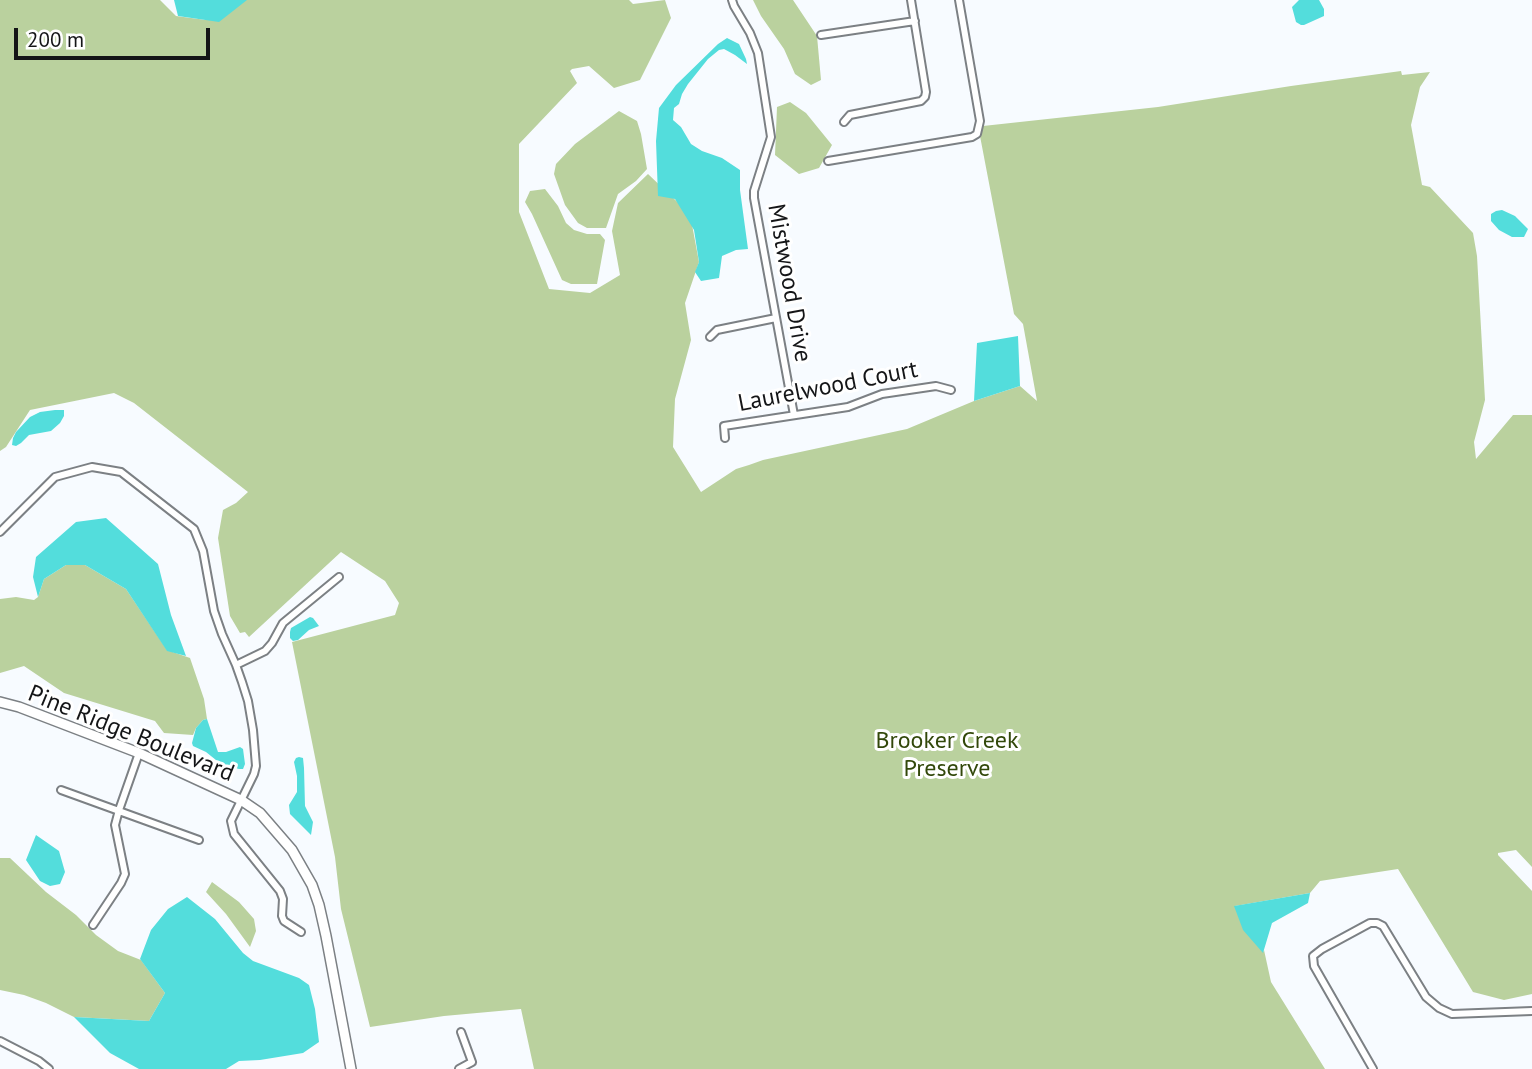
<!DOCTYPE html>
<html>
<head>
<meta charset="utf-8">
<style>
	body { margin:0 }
	#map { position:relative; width:1532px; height:1069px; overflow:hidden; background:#f7fbff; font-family:"PT Sans",sans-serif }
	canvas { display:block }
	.scale { position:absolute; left:14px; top:28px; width:196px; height:32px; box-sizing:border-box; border:4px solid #141517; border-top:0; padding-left:9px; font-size:21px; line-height:24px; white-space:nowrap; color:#141517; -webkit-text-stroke:5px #fff; paint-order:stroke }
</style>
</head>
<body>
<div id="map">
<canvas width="1532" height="1069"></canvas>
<div class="scale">200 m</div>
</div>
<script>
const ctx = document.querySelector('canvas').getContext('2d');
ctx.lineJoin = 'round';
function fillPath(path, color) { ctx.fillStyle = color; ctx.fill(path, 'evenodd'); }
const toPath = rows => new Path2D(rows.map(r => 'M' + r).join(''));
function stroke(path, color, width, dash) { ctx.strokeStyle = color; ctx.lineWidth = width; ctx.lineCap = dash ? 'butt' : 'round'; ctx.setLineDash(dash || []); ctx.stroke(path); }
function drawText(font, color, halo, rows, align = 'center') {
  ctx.font = font + ' "PT Sans",sans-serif'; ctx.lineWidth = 6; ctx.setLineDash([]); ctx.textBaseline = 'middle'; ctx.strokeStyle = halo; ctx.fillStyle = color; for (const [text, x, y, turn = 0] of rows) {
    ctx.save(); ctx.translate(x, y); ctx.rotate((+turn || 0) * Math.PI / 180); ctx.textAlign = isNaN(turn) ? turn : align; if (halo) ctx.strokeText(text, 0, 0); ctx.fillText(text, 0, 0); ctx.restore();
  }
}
const green = toPath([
	[0,0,160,0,176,16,206,20,217,0,629,0,633,4,665,0,671,18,640,80,614,88,589,66,572,69,570,71,577,83,519,144,519,212,549,289,590,293,620,275,612,231,618,203,648,174,690,214,699,262,685,303,691,340,675,399,673,447,701,492,736,469,749,465,763,460,907,429,974,401,1020,386,1037,401,1023,324,1014,314,980,136,983,126,1158,107,1291,86,1401,71,1402,75,1430,72,1420,87,1411,125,1422,185,1430,187,1473,233,1477,256,1485,400,1474,442,1476,459,1513,415,1532,415,1532,867,1516,850,1498,853,1498,855,1532,891,1532,994,1504,1000,1473,992,1398,869,1320,881,1310,893,1235,906,1263,952,1264,950,1271,982,1325,1069,534,1069,521,1009,444,1016,370,1027,341,909,335,857,292,642,395,615,399,603,385,581,341,552,249,637,245,632,240,633,230,616,218,538,223,510,236,503,248,492,134,403,114,393,30,410,6,447,0,451],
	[753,0,793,0,817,36,821,80,811,85,795,74,784,49,761,16],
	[790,102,806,113,832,145,819,168,799,174,775,155,777,107],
	[619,111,637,121,641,134,647,169,636,181,618,194,606,228,587,228,578,223,565,205,554,174,556,164,575,144],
	[545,189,558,206,566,223,574,230,587,234,600,234,605,240,597,284,571,284,562,280,532,214,525,202,530,191],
	[66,565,85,565,126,589,167,650,190,658,204,699,207,719,203,720,196,728,193,735,164,733,155,721,64,693,24,666,0,673,0,599,16,597,34,600,38,597,44,579],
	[0,858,10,858,46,892,76,915,96,935,118,951,141,960,165,993,149,1021,74,1017,46,1003,24,995,0,990],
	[212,882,239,902,254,919,256,931,250,947,226,914,206,892]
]);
const water = toPath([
	[174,0,247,0,219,22,178,16],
	[1299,0,1319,0,1324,9,1324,16,1304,25,1301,25,1296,22,1292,7],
	[727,38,739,44,746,59,747,64,735,55,724,49,719,50,708,59,688,84,682,94,679,104,674,108,673,120,681,127,691,144,702,151,722,158,740,170,740,190,748,249,736,250,722,256,719,278,701,281,695,272,699,262,694,230,675,199,658,196,656,141,659,108,676,85,718,44],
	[1502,210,1515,216,1528,229,1524,237,1512,237,1499,230,1491,221,1491,214,1496,211],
	[1018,336,1020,386,974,401,977,343],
	[55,410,64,410,64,416,60,423,51,431,29,435,21,443,16,446,12,445,13,438,16,432,30,417,40,412],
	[106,518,158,564,171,615,186,656,167,651,126,589,85,565,66,565,44,579,38,597,33,577,36,557,76,522],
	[310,617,313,618,319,626,309,630,298,640,293,641,290,638,290,632,291,628],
	[207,719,218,752,226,752,240,747,243,749,245,764,243,769,239,769,221,764,206,752,193,746,192,743,196,728,203,720],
	[299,757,303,758,304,768,305,806,313,822,311,835,290,814,289,805,297,792,297,776,294,762,296,758],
	[36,835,59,851,65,872,60,884,50,886,40,881,26,860],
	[1310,893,1308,903,1272,923,1263,953,1243,930,1234,906],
	[187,897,215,919,243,953,253,961,299,978,309,985,315,1009,319,1042,303,1053,260,1060,239,1061,226,1069,139,1069,110,1053,74,1017,149,1021,165,993,140,959,151,930,168,909]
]);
const street = toPath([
	[732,0,734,6,750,33,758,53,771,137,754,191,754,198,794,415],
	[821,35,915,21],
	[844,122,850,115,921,101,925,97,926,92,911,0],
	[828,161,972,137,977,134,980,121,959,0],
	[710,337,717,330,776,318],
	[725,438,724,426,848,407,882,394,936,386,951,390],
	[0,532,55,477,92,467,121,472,194,529,203,551,214,611,222,634,236,665,242,682,248,701,253,730,256,766,254,774,231,821,234,834,280,891,283,899,282,916,284,921,301,932],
	[236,665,265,651,272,643,283,623,339,577],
	[61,790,199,840],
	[93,925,121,883,125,874,115,825,119,810,139,753],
	[0,1041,39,1061,49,1069],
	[459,1069,472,1062,461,1032],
	[1373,1069,1314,966,1313,956,1322,949,1370,923,1377,923,1383,926,1426,997,1439,1008,1452,1014,1532,1011]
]);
const secondary = toPath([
	[0,702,19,707,139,753,241,800,260,813,292,850,312,885,319,905,326,936,351,1069]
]);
const streetNames = [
	["Mistwood Drive",789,283,80],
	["Laurelwood Court",828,387,-11],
	["Pine Ridge Boulevard",131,734,22]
];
const parkNames = [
	["Brooker Creek",947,741],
	["Preserve",947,769]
];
fillPath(green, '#bad19e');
fillPath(water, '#53dddc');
stroke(street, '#7c8084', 10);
stroke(secondary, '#7c8084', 12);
stroke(street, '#fff', 6);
stroke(secondary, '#fff', 9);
drawText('24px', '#141517', '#fff', streetNames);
drawText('24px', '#32480a', '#fff', parkNames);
</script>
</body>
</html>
